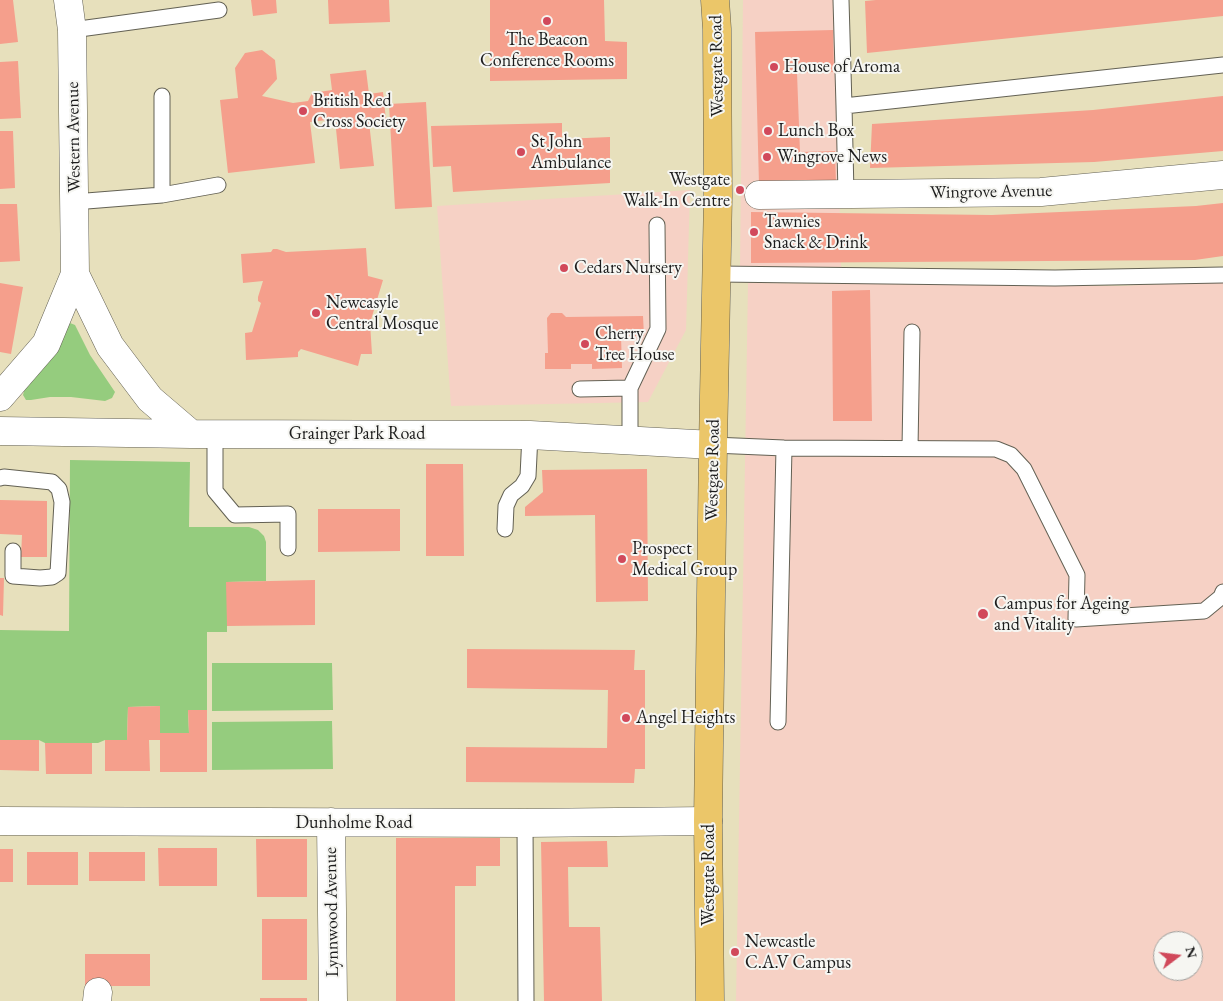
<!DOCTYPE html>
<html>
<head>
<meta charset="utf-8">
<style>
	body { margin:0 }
	#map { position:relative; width:1223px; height:1001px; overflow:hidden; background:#e7e0bc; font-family:"EB Garamond",serif }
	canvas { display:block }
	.north { position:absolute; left:1153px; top:931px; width:50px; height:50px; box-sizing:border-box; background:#f6f6f2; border:1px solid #9f9f9c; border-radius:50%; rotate:75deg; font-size:14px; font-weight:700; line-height:20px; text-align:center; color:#1c1c1c }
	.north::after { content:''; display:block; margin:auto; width:18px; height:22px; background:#d1495b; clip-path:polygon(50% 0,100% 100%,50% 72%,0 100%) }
</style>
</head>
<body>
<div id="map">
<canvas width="1223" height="1001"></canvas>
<div class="north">N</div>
</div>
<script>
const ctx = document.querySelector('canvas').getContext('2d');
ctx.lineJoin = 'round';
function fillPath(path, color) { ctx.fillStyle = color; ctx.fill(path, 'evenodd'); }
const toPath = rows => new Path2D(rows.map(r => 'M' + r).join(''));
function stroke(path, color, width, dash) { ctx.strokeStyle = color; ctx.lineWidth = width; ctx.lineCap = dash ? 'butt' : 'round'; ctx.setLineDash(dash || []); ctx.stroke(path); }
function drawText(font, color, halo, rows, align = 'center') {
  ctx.font = font + ' "EB Garamond",serif'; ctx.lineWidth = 4; ctx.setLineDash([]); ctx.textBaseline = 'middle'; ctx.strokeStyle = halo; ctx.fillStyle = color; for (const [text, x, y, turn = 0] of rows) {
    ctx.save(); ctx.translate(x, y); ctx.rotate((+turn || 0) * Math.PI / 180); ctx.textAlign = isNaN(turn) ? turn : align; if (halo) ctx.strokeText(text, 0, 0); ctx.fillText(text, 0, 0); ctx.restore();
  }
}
const built = toPath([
	[743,0,835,0,841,268,740,268],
	[690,190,686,330,648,402,451,406,437,206],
	[1223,281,1223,1001,736,1001,748,283,1122,286],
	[1163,941,1193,941,1193,971,1163,971]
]);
const green = toPath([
	[70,323,75,325,90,355,115,392,112,398,105,401,71,397,50,397,31,400,26,400,23,395,25,388,50,360,61,342,66,328],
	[70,460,190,462,189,527,249,527,258,530,264,536,266,542,266,581,227,582,227,632,207,632,207,710,188,711,189,733,160,733,160,706,128,707,127,740,105,740,98,743,45,743,39,740,0,740,0,630,69,631],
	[212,663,332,663,333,710,212,711],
	[332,721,333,769,212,770,212,722]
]);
const building = toPath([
	[0,0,13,0,18,42,0,44],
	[251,0,276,0,277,13,253,16],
	[328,0,389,0,390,22,329,24],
	[490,0,604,0,605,41,627,42,627,79,490,81],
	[876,0,1223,0,1223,16,867,53,865,1],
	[833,30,834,72,797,73,800,152,835,151,836,183,759,185,755,32],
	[262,50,275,60,277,79,262,96,293,103,308,101,312,93,332,90,330,74,366,70,369,94,383,92,386,120,369,122,374,166,340,169,335,119,310,122,315,163,228,173,220,100,238,98,235,68,245,53],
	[18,61,21,118,0,119,0,62],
	[1223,96,1223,151,1094,162,870,168,872,124,1093,110],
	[426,102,432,207,395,209,389,104],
	[562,123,562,139,610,137,610,183,453,192,451,166,433,167,431,126],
	[0,131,13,131,15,188,0,189],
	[1223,203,1223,256,1195,260,751,263,751,212,992,215,1196,206],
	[0,204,17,204,20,261,0,262],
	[366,248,368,276,383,280,370,323,372,354,361,354,358,366,301,349,298,352,298,357,246,360,245,333,252,332,261,303,258,301,258,297,263,281,243,283,241,254,271,252,273,249,277,249,286,252],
	[0,283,23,287,11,354,0,352],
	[870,290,872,421,833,421,832,291],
	[551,313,562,313,566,317,643,316,644,336,621,336,622,368,592,369,592,364,571,364,571,369,545,369,545,353,548,353,547,318],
	[426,464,463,464,464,556,426,556],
	[647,469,648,601,596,602,595,515,525,516,525,507,543,492,542,470],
	[0,500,47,501,47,557,21,557,22,535,0,534],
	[318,509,400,509,400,551,318,552],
	[0,578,4,578,3,616,0,615],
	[315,580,315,625,227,626,226,582],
	[467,649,635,650,634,670,645,670,645,769,635,769,634,783,466,782,466,747,607,748,608,690,467,688],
	[160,706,160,733,189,733,188,710,207,710,207,772,160,772,160,740,149,740,150,771,105,771,105,740,127,740,128,707],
	[0,740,39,740,39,771,0,770],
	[45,743,92,743,92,774,46,774],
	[396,838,500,838,500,866,476,866,476,886,455,886,455,1001,396,1001],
	[256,839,307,839,307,897,257,897],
	[607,841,608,867,568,867,569,927,600,927,602,1001,544,1001,541,842],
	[158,848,217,848,217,886,159,886],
	[0,849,13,849,13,882,0,882],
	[27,852,78,852,78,885,27,885],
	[89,852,145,852,145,881,89,881],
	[262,919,307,919,307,980,262,980],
	[85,954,150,954,150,986,85,986],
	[260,998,307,998,307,1001,260,1001]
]);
const service = toPath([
	[841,0,844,106],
	[72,30,219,10],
	[162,96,162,195],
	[846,194,844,106,1223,65],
	[74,202,162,195,218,185],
	[718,274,1055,278,1223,275],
	[580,389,630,388],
	[215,434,215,491,235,515,288,514,288,548],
	[630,440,630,388,658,329,657,225],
	[713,445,784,448,996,449,1011,455,1024,469,1077,575,1076,619,1204,611,1221,597,1223,592],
	[910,448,912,332],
	[0,478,4,477,52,482,59,489,62,502,58,573,52,577,40,578,13,576,13,551],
	[505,529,506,506,511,495,522,486,528,476,530,435],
	[778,722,784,448],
	[525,823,526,1001]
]);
const minor = toPath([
	[68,0,72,30,75,274,110,346,150,399,191,434],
	[759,195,1041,192,1223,175],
	[0,397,46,344,75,274],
	[0,431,191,434,530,435,713,445],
	[0,821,525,823,708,821],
	[331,822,333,1001],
	[97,1001,98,992]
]);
const primary = toPath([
	[710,1001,708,821,713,445,718,196,717,29,715,0]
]);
const markers = [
	[547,21,5,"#d1495b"],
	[774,67,5,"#d1495b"],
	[303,111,5,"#d1495b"],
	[768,131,5,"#d1495b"],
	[521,152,5,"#d1495b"],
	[767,157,5,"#d1495b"],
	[740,190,5,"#d1495b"],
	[754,232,5,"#d1495b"],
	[564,268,5,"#d1495b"],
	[316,313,5,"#d1495b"],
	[585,344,5,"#d1495b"],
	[622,559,5,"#d1495b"],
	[983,614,6,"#d1495b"],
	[626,718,5,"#d1495b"],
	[735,952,5,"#d1495b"]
];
const poiNames = [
	["The Beacon",547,40,"center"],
	["Conference Rooms",547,61,"center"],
	["House of Aroma",784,67],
	["British Red",313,101],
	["Cross Society",313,122],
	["Lunch Box",778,131],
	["St John",531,142],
	["Ambulance",531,163],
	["Wingrove News",777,157],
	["Westgate",730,180,"right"],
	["Walk-In Centre",730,201,"right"],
	["Tawnies",764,222],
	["Snack & Drink",764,243],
	["Cedars Nursery",574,268],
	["Newcasyle",326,303],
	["Central Mosque",326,324],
	["Cherry",595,334],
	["Tree House",595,355],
	["Prospect",632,549],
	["Medical Group",632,570],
	["Campus for Ageing",994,604],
	["and Vitality",994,625],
	["Angel Heights",636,718],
	["Newcastle",745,942],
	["C.A.V Campus",745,963]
];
const streetNames = [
	["Westgate Road",717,66,-91],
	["Western Avenue",74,137,-91],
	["Wingrove Avenue",991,192,-1],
	["Grainger Park Road",357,434],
	["Westgate Road",713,470,-89],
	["Dunholme Road",354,823],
	["Westgate Road",709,875,-90],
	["Lynnwood Avenue",332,912,-91]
];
fillPath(built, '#f6d1c5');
fillPath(green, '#95cc7e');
fillPath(building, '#f59f8c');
stroke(service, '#636154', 17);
stroke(minor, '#636154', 29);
stroke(primary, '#636154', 29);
stroke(service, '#fff', 15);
stroke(minor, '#fff', 28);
stroke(primary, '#ebc669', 28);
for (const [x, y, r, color] of markers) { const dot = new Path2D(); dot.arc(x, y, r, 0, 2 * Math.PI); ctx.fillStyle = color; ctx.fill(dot); stroke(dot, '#f6f6f2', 2); }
drawText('18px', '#1c1c1c', '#f6f6f2', poiNames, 'left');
drawText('18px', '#1c1c1c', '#f6f6f2', streetNames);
</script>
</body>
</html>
